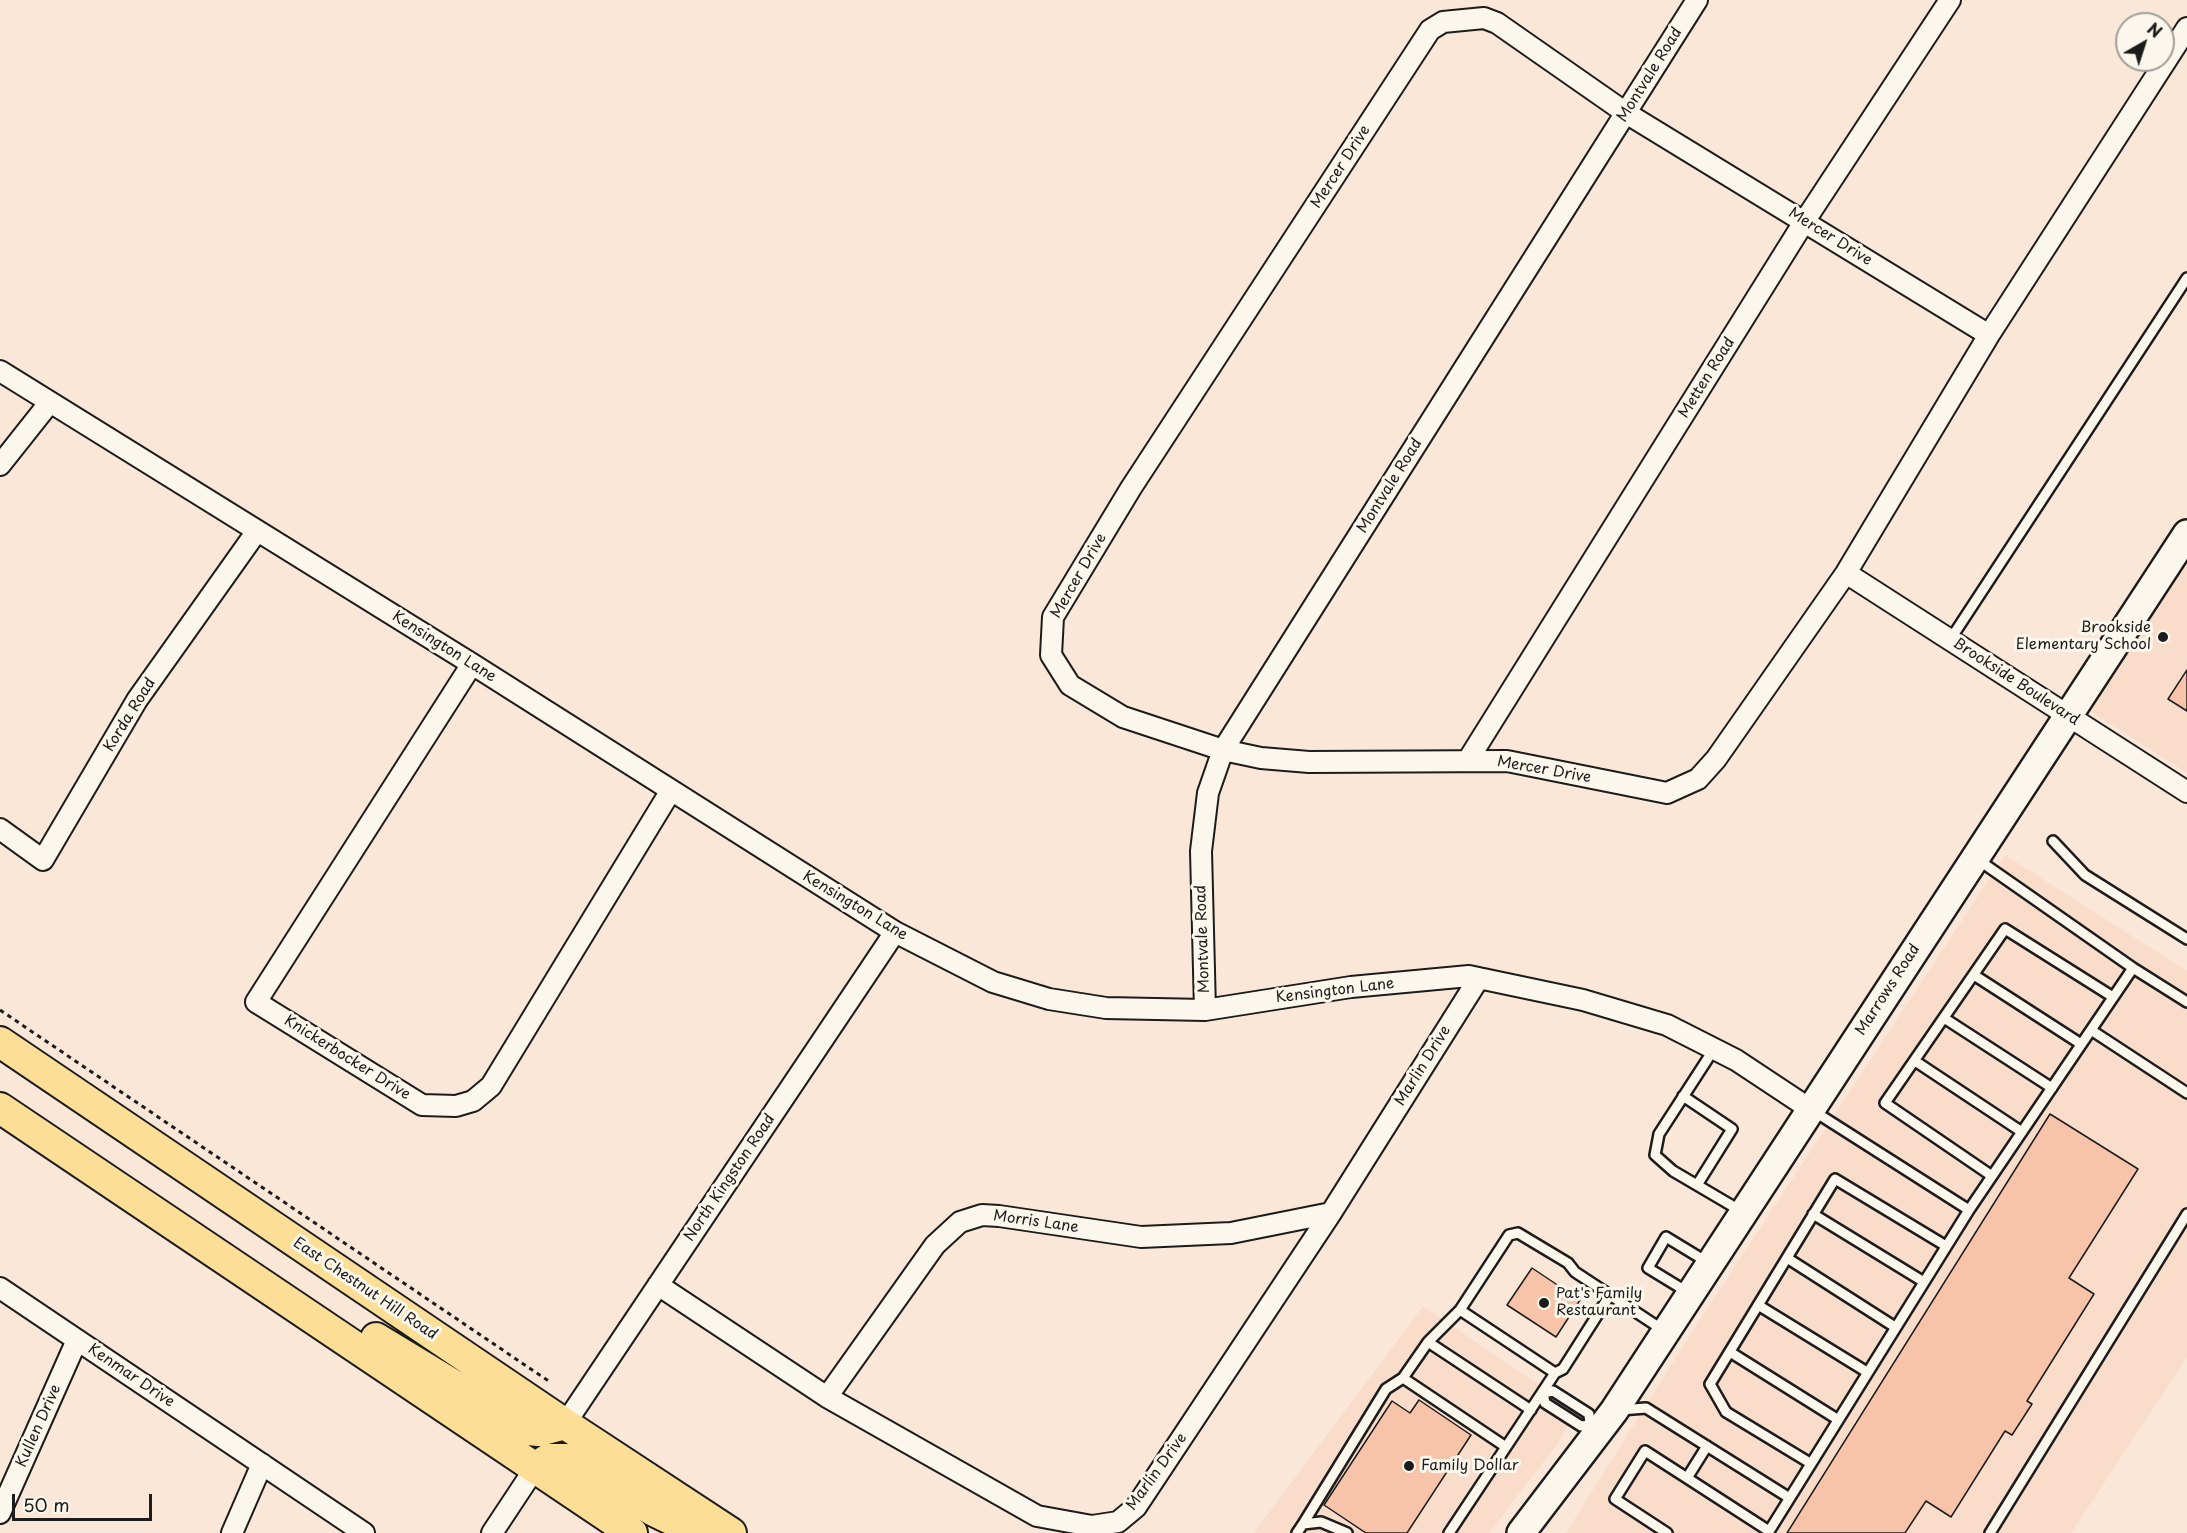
<!DOCTYPE html>
<html>
<head>
<meta charset="utf-8">
<style>
	body { margin:0 }
	#map { position:relative; width:2187px; height:1533px; overflow:hidden; background:#fae7d8; font-family:"Playpen Sans",sans-serif }
	canvas { display:block }
	.north { position:absolute; left:2115px; top:12px; width:60px; height:60px; box-sizing:border-box; background:#fbf7ec; border:2px solid #a29f99; border-radius:50%; rotate:39deg; font-size:16px; font-weight:700; line-height:24px; text-align:center; color:#1c1c1c }
	.north::after { content:''; display:block; margin:auto; width:21px; height:27px; background:#1c1c1c; clip-path:polygon(50% 0,100% 100%,50% 72%,0 100%) }
	.scale { position:absolute; left:12px; top:1494px; width:140px; height:27px; box-sizing:border-box; border:3px solid #1c1c1c; border-top:0; padding-left:8px; font-size:18px; line-height:21px; white-space:nowrap; color:#1c1c1c; -webkit-text-stroke:4px #fbf7ec; paint-order:stroke }
</style>
</head>
<body>
<div id="map">
<canvas width="2187" height="1533"></canvas>
<div class="north">N</div>
<div class="scale">50 m</div>
</div>
<script>
const ctx = document.querySelector('canvas').getContext('2d');
ctx.lineJoin = 'round';
function fillPath(path, color) { ctx.fillStyle = color; ctx.fill(path, 'evenodd'); }
const toPath = rows => new Path2D(rows.map(r => 'M' + r).join(''));
function stroke(path, color, width, dash) { ctx.strokeStyle = color; ctx.lineWidth = width; ctx.lineCap = dash ? 'butt' : 'round'; ctx.setLineDash(dash || []); ctx.stroke(path); }
function drawText(font, color, halo, rows, align = 'center') {
  ctx.font = font + ' "Playpen Sans",sans-serif'; ctx.lineWidth = 6; ctx.setLineDash([]); ctx.textBaseline = 'middle'; ctx.strokeStyle = halo; ctx.fillStyle = color; for (const [text, x, y, turn = 0] of rows) {
    ctx.save(); ctx.translate(x, y); ctx.rotate((+turn || 0) * Math.PI / 180); ctx.textAlign = isNaN(turn) ? turn : align; if (halo) ctx.strokeText(text, 0, 0); ctx.fillText(text, 0, 0); ctx.restore();
  }
}
const built = toPath([
	[2187,563,2187,773,2090,711],
	[2005,855,2187,971,2187,1357,2071,1533,1566,1533,1690,1335],
	[1423,1306,1576,1410,1558,1443,1489,1533,1254,1533]
]);
const building = toPath([
	[2187,670,2187,711,2168,699,2187,670],
	[2050,1114,2138,1169,2069,1278,2094,1294,2027,1401,2032,1404,2012,1435,2005,1431,1951,1517,1926,1501,1905,1533,1787,1533,2050,1114],
	[1532,1268,1580,1300,1556,1337,1507,1305,1532,1268],
	[1419,1400,1471,1435,1407,1533,1366,1533,1324,1505,1392,1401,1410,1413,1419,1400]
]);
const path = toPath([
	[0,1010,550,1382]
]);
const lane = toPath([
	[1950,640,2187,278],
	[2053,841,2085,875,2187,939],
	[1977,859,2133,968],
	[1974,975,2081,1044],
	[1944,1018,2052,1088],
	[2091,1030,2187,1093],
	[1714,1049,1659,1134,1655,1155,1673,1171,1741,1211],
	[1915,1061,2022,1132],
	[1683,1096,1732,1129,1697,1185],
	[1812,1110,1969,1210,2133,968,2187,1002],
	[1992,1176,1885,1103,2005,929,2113,997],
	[1813,1214,1924,1282],
	[1787,1258,1895,1327],
	[1689,1293,1648,1268,1666,1237,1707,1262],
	[1758,1305,1867,1372],
	[1460,1310,1509,1235,1518,1233,1568,1263,1575,1272,1663,1330],
	[1428,1342,1460,1310,1555,1373,1563,1369,1610,1295],
	[1730,1352,1837,1419],
	[1403,1378,1506,1447],
	[1543,1393,1545,1403,1581,1426,1590,1425,1596,1428],
	[1543,1393,1553,1391,1589,1414,1590,1425],
	[1620,1410,1646,1408,1788,1497],
	[1810,1463,1726,1412,1710,1384,1835,1179,1946,1246],
	[1687,1478,1769,1531],
	[1303,1524,1386,1389,1403,1378,1428,1342,1531,1410],
	[1297,1533,1303,1524,1321,1522,1347,1533],
	[1449,1533,1555,1373],
	[1667,1533,1615,1499,1645,1451,1687,1478,1707,1446],
	[1768,1533,1969,1210],
	[1990,1533,2187,1214]
]);
const street = toPath([
	[1989,335,1626,113,1497,23,1484,18,1443,22,1430,30,1131,488,1053,617,1051,655,1070,685,1123,717,1223,750,1261,758,1309,762,1507,761,1667,793,1698,779,1716,759,1846,573,1989,335,2187,28],
	[0,371,472,664,895,932,993,982,1049,999,1106,1008,1205,1010,1351,987,1469,976,1583,1000,1667,1025,1736,1060,1810,1109],
	[0,465,50,402],
	[1846,573,2187,792],
	[472,664,256,1002,422,1105,456,1106,473,1101,491,1086,670,792],
	[1468,760,1804,222,1950,0],
	[0,829,43,860,137,700,257,531],
	[1205,1010,1201,851,1208,793,1223,750,1697,0],
	[658,1285,827,1397,1037,1516,1092,1526,1118,1522,1136,1507,1331,1213,1479,978],
	[0,1288,364,1533],
	[827,1397,935,1245,960,1222,982,1215,999,1216,1141,1237,1231,1233,1331,1213],
	[565,1424,895,932],
	[0,1513,77,1340],
	[232,1533,262,1464],
	[492,1533,535,1468]
]);
const secondary = toPath([
	[1521,1533,1614,1411,2187,534]
]);
const primary = toPath([
	[0,1042,565,1424,731,1533],
	[0,1108,632,1533],
	[376,1338,528,1430,539,1431,565,1424],
	[535,1468,548,1459,567,1459,652,1510,699,1533]
]);
const markers = [
	[2163,637,6,"#1c1c1c"],
	[1544,1303,6,"#1c1c1c"],
	[1409,1466,6,"#1c1c1c"]
];
const streetNames = [
	["Montvale Road",1650,75,-58],
	["Mercer Drive",1341,167,-57],
	["Mercer Drive",1830,237,32],
	["Metten Road",1707,378,-58],
	["Montvale Road",1390,486,-58],
	["Mercer Drive",1079,576,-60],
	["Kensington Lane",444,647,32],
	["Brookside Boulevard",2016,682,33],
	["Korda Road",130,715,-58],
	["Mercer Drive",1544,770,10],
	["Kensington Lane",855,906,31],
	["Montvale Road",1203,939,-92],
	["Marrows Road",1888,990,-57],
	["Kensington Lane",1335,991,-7],
	["Knickerbocker Drive",347,1058,32],
	["Marlin Drive",1423,1066,-58],
	["North Kingston Road",730,1178,-56],
	["Morris Lane",1036,1222,8],
	["East Chestnut Hill Road",365,1289,34],
	["Kenmar Drive",131,1376,34],
	["Kullen Drive",39,1426,-66],
	["Marlin Drive",1157,1472,-54]
];
const poiNames = [
	["Brookside",2151,628,"right"],
	["Elementary School",2151,645,"right"],
	["Pat's Family",1556,1294],
	["Restaurant",1556,1311],
	["Family Dollar",1421,1466]
];
fillPath(built, '#f9dcca');
fillPath(building, '#f7c3a9');
stroke(building, '#1c1c1c', 1.5);
stroke(lane, '#1c1c1c', 14);
stroke(street, '#1c1c1c', 24);
stroke(secondary, '#1c1c1c', 32);
stroke(primary, '#1c1c1c', 34);
stroke(path, '#1c1c1c', 3, [4.5, 4.5]);
stroke(lane, '#fbf7ec', 9);
stroke(street, '#fbf7ec', 20);
stroke(secondary, '#fbf7ec', 27);
stroke(primary, '#fcde96', 30);
for (const [x, y, r, color] of markers) { const dot = new Path2D(); dot.arc(x, y, r, 0, 2 * Math.PI); ctx.fillStyle = color; ctx.fill(dot); stroke(dot, '#fbf7ec', 2); }
drawText('15px', '#1c1c1c', '#fbf7ec', streetNames);
drawText('15px', '#1c1c1c', '#fbf7ec', poiNames, 'left');
</script>
</body>
</html>
